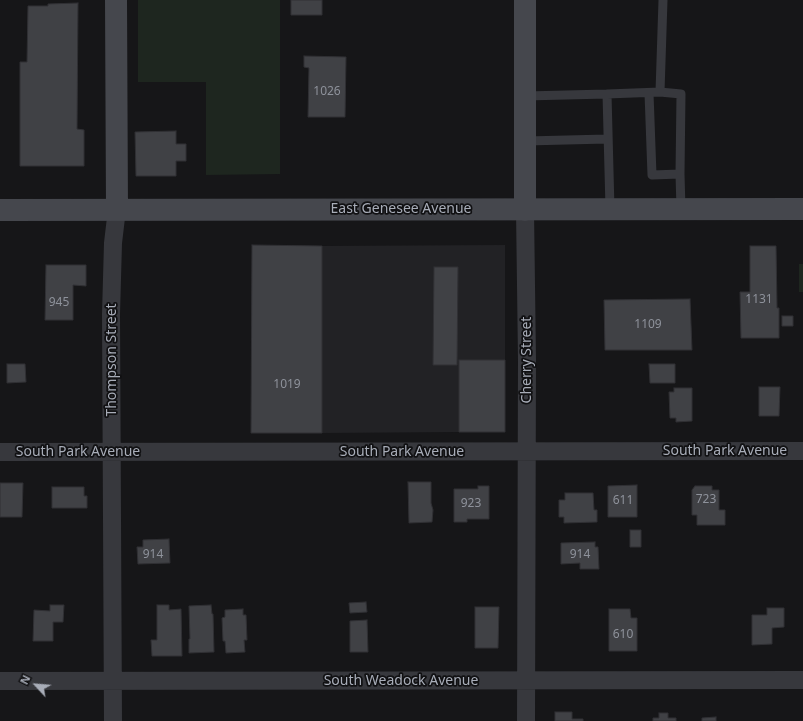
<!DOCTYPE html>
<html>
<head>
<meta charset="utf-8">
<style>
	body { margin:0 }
	#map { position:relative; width:803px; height:721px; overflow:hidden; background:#161618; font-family:"Noto Sans",sans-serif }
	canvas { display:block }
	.north { position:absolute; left:16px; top:665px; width:40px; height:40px; -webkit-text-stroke:3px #111113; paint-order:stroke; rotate:296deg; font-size:11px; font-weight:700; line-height:16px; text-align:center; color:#a8adb8 }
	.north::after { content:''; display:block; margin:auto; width:14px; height:18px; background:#a8adb8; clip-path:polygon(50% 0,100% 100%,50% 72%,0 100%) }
</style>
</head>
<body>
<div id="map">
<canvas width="803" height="721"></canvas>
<div class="north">N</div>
</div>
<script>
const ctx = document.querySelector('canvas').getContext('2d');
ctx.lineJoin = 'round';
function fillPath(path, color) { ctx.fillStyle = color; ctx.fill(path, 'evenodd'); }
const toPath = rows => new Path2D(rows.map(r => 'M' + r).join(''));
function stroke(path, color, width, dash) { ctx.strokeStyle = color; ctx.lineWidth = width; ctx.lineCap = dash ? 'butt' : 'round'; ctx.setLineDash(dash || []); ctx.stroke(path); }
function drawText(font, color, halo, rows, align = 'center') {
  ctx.font = font + ' "Noto Sans",sans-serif'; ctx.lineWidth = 3.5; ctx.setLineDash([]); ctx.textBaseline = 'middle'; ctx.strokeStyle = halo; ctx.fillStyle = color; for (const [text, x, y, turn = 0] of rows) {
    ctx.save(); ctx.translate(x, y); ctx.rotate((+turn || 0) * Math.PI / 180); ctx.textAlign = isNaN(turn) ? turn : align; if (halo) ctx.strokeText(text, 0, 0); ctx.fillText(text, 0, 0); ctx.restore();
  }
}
const built = toPath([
	[505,245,505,360,459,360,459,432,322,433,322,246]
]);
const green = toPath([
	[138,0,280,0,280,174,206,175,206,82,138,82],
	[799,264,803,264,803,292,799,292]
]);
const building = toPath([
	[291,0,322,0,322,15,291,15,291,0],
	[78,3,77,129,84,130,84,166,20,166,20,62,27,62,28,6,48,6,48,4,78,3],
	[304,56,346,57,345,117,308,117,309,68,304,67,304,56],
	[176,131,176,144,186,144,186,161,176,161,176,176,136,176,135,132,176,131],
	[252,245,322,246,322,433,251,433,252,245],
	[750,246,776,246,777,308,779,308,779,338,741,338,740,292,750,292,750,246],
	[46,265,86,265,86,286,73,285,73,320,45,320,46,265],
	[434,267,458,267,457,365,433,365,434,267],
	[690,299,692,350,605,350,604,300,690,299],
	[782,316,793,316,793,326,782,326,782,316],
	[459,360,505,360,505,432,459,432,459,360],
	[7,364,25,364,26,382,7,383,7,364],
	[649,364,675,364,675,383,650,383,649,364],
	[759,387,780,387,779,416,759,416,759,387],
	[674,388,692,388,692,421,676,422,676,418,670,418,669,392,674,392,674,388],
	[408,482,431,482,431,503,433,510,432,522,409,523,408,482],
	[0,483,23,483,22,517,0,517,0,483],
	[637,485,637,517,608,517,608,486,637,485],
	[478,486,489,486,489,519,467,519,467,522,454,522,454,489,478,489,478,486],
	[695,486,712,486,712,490,719,490,719,510,725,510,725,525,697,525,697,515,692,515,692,490,695,486],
	[52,487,84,487,84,496,87,496,87,508,52,508,52,487],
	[565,493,593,493,594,510,597,510,597,522,564,523,564,517,559,517,559,500,565,500,565,493],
	[630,530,641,530,641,547,630,547,630,530],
	[169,539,170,563,138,564,137,547,143,547,143,540,169,539],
	[595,542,595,547,598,547,599,569,580,569,580,563,561,564,561,543,595,542],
	[366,602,367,612,350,613,349,603,366,602],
	[50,605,64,605,63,622,53,622,53,641,33,641,34,610,50,611,50,605],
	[157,605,169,605,169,610,181,609,182,656,152,656,151,640,157,640,157,605],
	[211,605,212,614,213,614,214,652,189,653,189,639,190,639,189,606,211,605],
	[475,607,499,607,498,648,475,648,475,607],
	[767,608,784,608,784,627,772,628,772,644,752,645,752,615,767,615,767,608],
	[243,609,243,615,246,615,247,640,244,640,245,652,226,653,225,641,223,641,222,618,225,617,225,610,243,609],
	[609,609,630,609,631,618,637,618,637,651,609,651,609,609],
	[367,620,368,652,350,652,350,621,367,620],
	[555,712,572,712,572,719,583,719,583,721,555,721,555,712],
	[659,713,668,713,668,718,676,718,676,721,653,721,653,718,659,718,659,713],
	[716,717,716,721,702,721,702,718,716,717]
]);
const lane = toPath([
	[660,92,663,0],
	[649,93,652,175,680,174],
	[525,96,607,94],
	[526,141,607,139],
	[610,209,607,94,660,92,681,94,680,174,681,209]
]);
const street = toPath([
	[525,210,527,360,526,721],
	[0,452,803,451],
	[0,681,803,680],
	[113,721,111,314,113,243,117,209]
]);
const secondary = toPath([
	[116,0,117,209],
	[525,0,525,210],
	[0,210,803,209]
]);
const numberNames = [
	["1026",327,92],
	["1131",759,300],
	["945",59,303],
	["1109",648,325],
	["1019",287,385],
	["723",706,500],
	["611",623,501],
	["923",471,504],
	["914",153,555],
	["914",580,555],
	["610",623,635]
];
const streetNames = [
	["East Genesee Avenue",401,209],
	["Thompson Street",112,360,-90],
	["Cherry Street",527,360,-90],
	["South Park Avenue",725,451],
	["South Park Avenue",78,452],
	["South Park Avenue",402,452],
	["South Weadock Avenue",401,681]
];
fillPath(built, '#222225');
fillPath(green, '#1e261f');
fillPath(building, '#404145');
stroke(building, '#303034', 1);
stroke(lane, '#37383d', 9);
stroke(street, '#37383d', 18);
stroke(secondary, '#45474d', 22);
drawText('12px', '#8e929b', null, numberNames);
drawText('14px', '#a8adb8', '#111113', streetNames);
</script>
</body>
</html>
